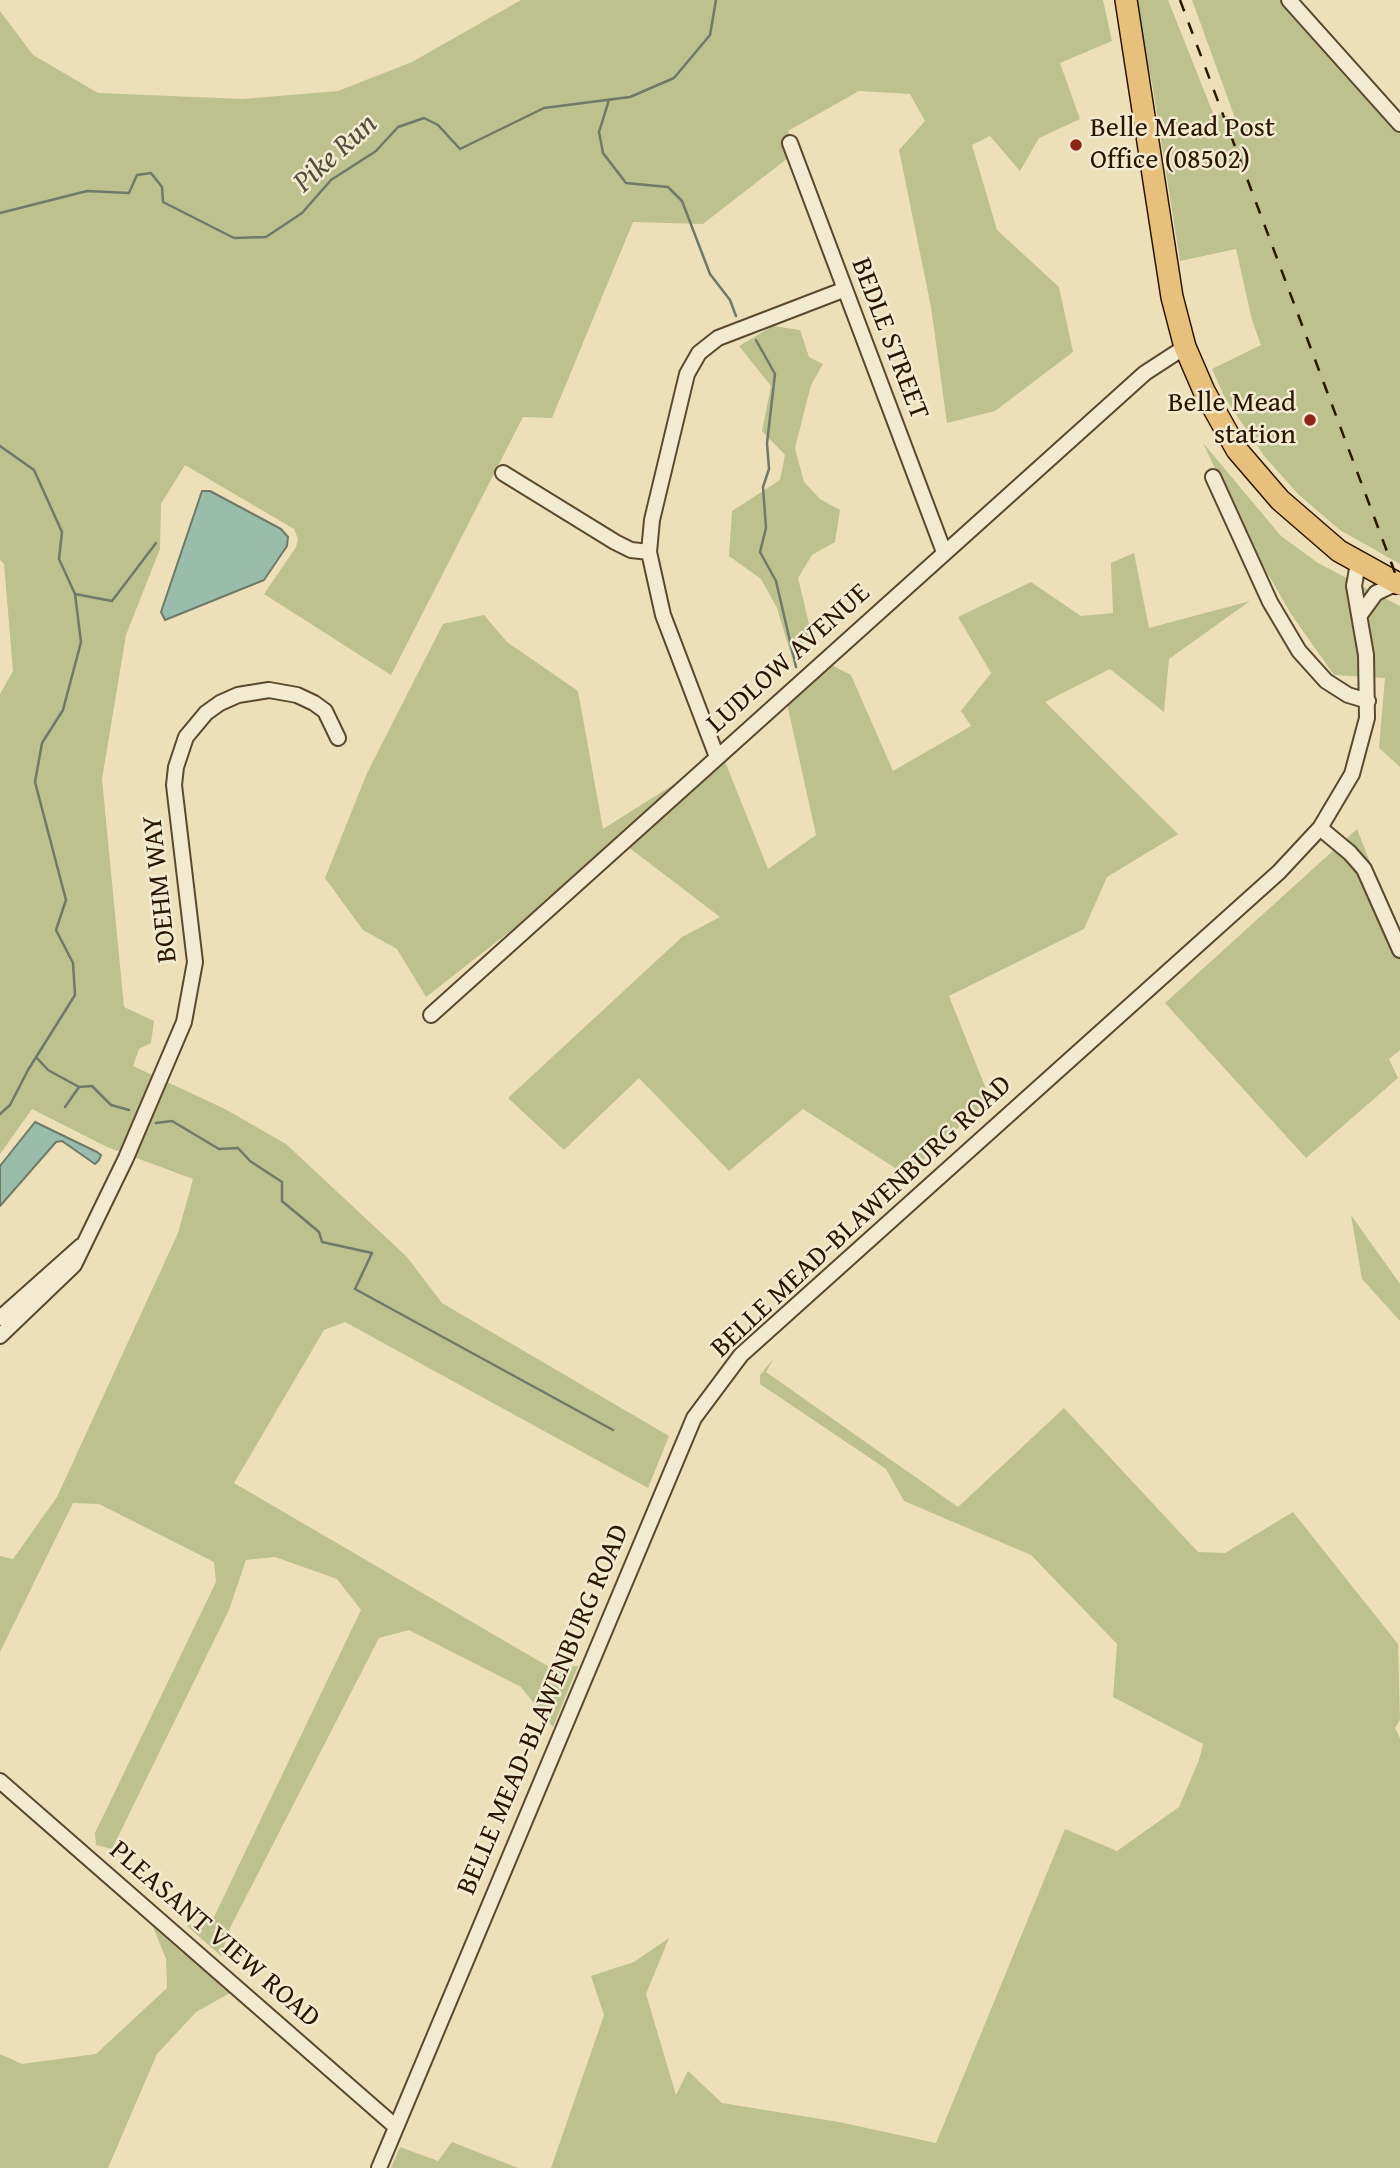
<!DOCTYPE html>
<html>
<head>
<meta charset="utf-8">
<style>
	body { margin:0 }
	canvas { display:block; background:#ede0b8 }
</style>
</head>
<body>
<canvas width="1400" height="2168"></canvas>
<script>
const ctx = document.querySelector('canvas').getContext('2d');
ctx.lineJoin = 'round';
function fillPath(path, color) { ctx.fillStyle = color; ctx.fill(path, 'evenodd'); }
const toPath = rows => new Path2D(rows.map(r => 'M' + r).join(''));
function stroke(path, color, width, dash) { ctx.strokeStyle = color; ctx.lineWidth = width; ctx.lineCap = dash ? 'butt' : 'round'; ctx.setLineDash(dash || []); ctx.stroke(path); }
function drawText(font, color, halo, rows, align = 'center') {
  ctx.font = font + ' "Gentium Book Plus",serif'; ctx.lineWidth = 5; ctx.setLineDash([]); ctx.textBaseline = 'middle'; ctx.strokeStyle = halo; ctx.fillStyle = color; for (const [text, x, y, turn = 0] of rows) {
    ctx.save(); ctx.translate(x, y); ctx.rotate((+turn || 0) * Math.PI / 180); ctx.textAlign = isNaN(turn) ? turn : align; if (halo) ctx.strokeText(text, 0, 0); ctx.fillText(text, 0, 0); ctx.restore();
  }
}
const green = toPath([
	[521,0,1103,0,1112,41,1060,63,1080,119,1039,138,1020,171,990,136,972,145,997,230,1059,287,1073,352,995,411,947,423,931,307,899,150,925,121,910,94,859,91,788,131,797,151,703,224,633,222,552,418,523,417,391,675,264,594,296,547,298,539,294,529,185,465,161,504,160,549,126,635,102,779,124,1007,154,1021,151,1043,139,1049,133,1066,225,1109,286,1144,407,1257,442,1303,669,1436,648,1488,345,1322,324,1330,234,1483,551,1668,578,1666,553,1727,521,1687,409,1630,379,1638,230,1928,221,1956,187,1926,214,1917,361,1610,337,1579,275,1557,246,1560,229,1610,112,1849,96,1845,95,1833,216,1582,214,1562,99,1504,73,1503,0,1652,0,1556,13,1559,57,1497,178,1233,193,1179,107,1147,32,1109,0,1154,0,694,13,671,4,564,0,560,0,11,33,55,98,93,243,99,338,91,412,62],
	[1133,0,1168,0,1213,113,1235,118,1192,0,1281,0,1400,132,1400,564,1340,530,1299,495,1265,457,1225,398,1212,369,1261,345,1252,320,1236,249,1180,261,1152,83],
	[773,326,800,330,809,357,823,364,811,385,795,448,804,482,820,499,840,510,835,542,812,555,798,578,811,632,792,658,777,608,761,579,729,556,732,511,780,480,785,455,762,431,771,386,739,346],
	[1203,443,1281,536,1318,563,1400,606,1400,767,1379,748,1385,678,1334,675,1291,614,1250,543],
	[1134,553,1149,628,1250,601,1169,659,1164,712,1110,669,1045,702,1178,834,1107,877,1084,929,949,996,990,1099,906,1175,803,1109,729,1171,639,1078,564,1150,508,1098,682,937,720,917,623,843,426,997,397,949,363,930,325,878,367,773,443,624,484,615,507,642,578,691,603,829,722,754,768,869,816,835,786,699,826,662,851,675,893,771,971,726,961,711,991,673,958,617,1031,582,1081,616,1113,613,1111,563],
	[1357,829,1400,939,1400,1050,1389,1059,1398,1078,1306,1158,1165,1003],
	[1351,1215,1400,1284,1400,1321,1362,1279],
	[774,1358,766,1372,958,1507,1064,1408,1198,1552,1225,1553,1293,1512,1398,1644,1400,1720,1395,1728,1400,1738,1400,2168,551,2168,604,2015,591,1976,634,1962,669,1938,646,1994,676,2095,688,2071,722,2103,839,2122,936,2143,1065,1829,1117,1851,1179,1807,1199,1760,1203,1744,1113,1697,1117,1644,1031,1555,904,1501,886,1469,760,1384,760,1375],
	[153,1927,230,1993,196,2012,157,2054,108,2168,0,2168,0,2054,22,2064,96,2054,167,1988,166,1959],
	[452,2142,518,2168,391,2168,400,2147,438,2161]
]);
const water = toPath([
	[202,491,210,491,281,529,288,537,287,546,264,580,165,620,161,612,202,491],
	[35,1122,97,1152,101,1155,99,1160,95,1164,62,1141,56,1142,0,1206,0,1166,35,1122]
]);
const stream = toPath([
	[609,100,599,132,603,153,626,183,668,187,682,201,710,274,730,300,736,316],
	[0,213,87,191,129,193,137,175,151,173,162,187,163,202,234,238,266,237,302,213,331,180,376,151,398,127,424,118,438,125,460,149,544,108,630,97,674,78,710,35,716,0],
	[756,340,775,374,767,443,769,469,763,487,766,528,760,552,776,581,796,667],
	[0,446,34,470,62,532,59,559,75,594,81,642,63,710,42,743,35,782,66,900,56,930,73,963,75,995,28,1070,10,1105,0,1114],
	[75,594,112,601,156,543],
	[36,1057,48,1070,79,1087,92,1086,111,1105,129,1110],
	[65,1107,79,1087],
	[156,1123,172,1121,219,1149,238,1148,250,1161,282,1182,282,1201,319,1232,322,1242,372,1253,355,1289,613,1430]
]);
const minor = toPath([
	[1289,0,1400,124],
	[790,143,944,552],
	[503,473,615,542,631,550,649,552],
	[1213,477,1270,602,1299,651,1326,681,1348,695,1368,701],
	[1360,615,1376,593,1397,583],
	[717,757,663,615,649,552,652,520,687,374,699,353,718,338,843,290],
	[1320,828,1350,853,1364,869,1400,950],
	[431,1015,1145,373,1185,347],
	[0,1318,81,1246],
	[0,1336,74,1265,126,1158,184,1022,195,962,174,785,176,767,186,737,206,713,220,703,238,695,269,690,297,695,314,703,325,711,338,738],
	[0,1781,396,2127],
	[379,2168,694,1418,741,1355,1279,872,1320,828,1352,774,1367,718,1366,655,1354,586,1358,563]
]);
const highway = toPath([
	[1126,0,1172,297,1185,347,1204,391,1237,450,1280,500,1339,551,1397,583]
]);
const rail = toPath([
	[1180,0,1400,586]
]);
const highwayBridge = toPath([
	[1397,583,1400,584]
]);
const markers = [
	[1076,145,7,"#8f2418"],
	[1310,420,7,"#8f2418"]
];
const poiNames = [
	["Belle Mead Post",1090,129],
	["Office (08502)",1090,161],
	["Belle Mead",1296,404,"right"],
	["station",1296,436,"right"]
];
const streetNames = [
	["BEDLE STREET",889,339,69],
	["LUDLOW AVENUE",789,659,-42],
	["BOEHM WAY",161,889,-96],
	["BELLE MEAD-BLAWENBURG ROAD",862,1217,-43],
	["BELLE MEAD-BLAWENBURG ROAD",544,1710,-67],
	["PLEASANT VIEW ROAD",214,1935,41]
];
const waterNames = [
	["Pike Run",336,154,-42]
];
fillPath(green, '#bcc18d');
fillPath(water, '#9abdab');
stroke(water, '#6e7a67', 2);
stroke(stream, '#6e7a67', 2.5);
stroke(minor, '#5c482e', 18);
stroke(highway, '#2c1500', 24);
stroke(minor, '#f3ebd1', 14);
stroke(highway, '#e6c07c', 21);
stroke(rail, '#2c1500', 2.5, [12, 12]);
stroke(highwayBridge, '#2c1500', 24, []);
stroke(highwayBridge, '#e6c07c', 21);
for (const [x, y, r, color] of markers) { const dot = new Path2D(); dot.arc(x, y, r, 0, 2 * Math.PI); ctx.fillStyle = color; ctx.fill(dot); stroke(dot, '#f3ebd1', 2.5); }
drawText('28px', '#2c1500', '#f3ebd1', poiNames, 'left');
drawText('28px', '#2c1500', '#f3ebd1', streetNames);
drawText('italic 30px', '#52503c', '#f3ebd1', waterNames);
</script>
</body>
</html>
